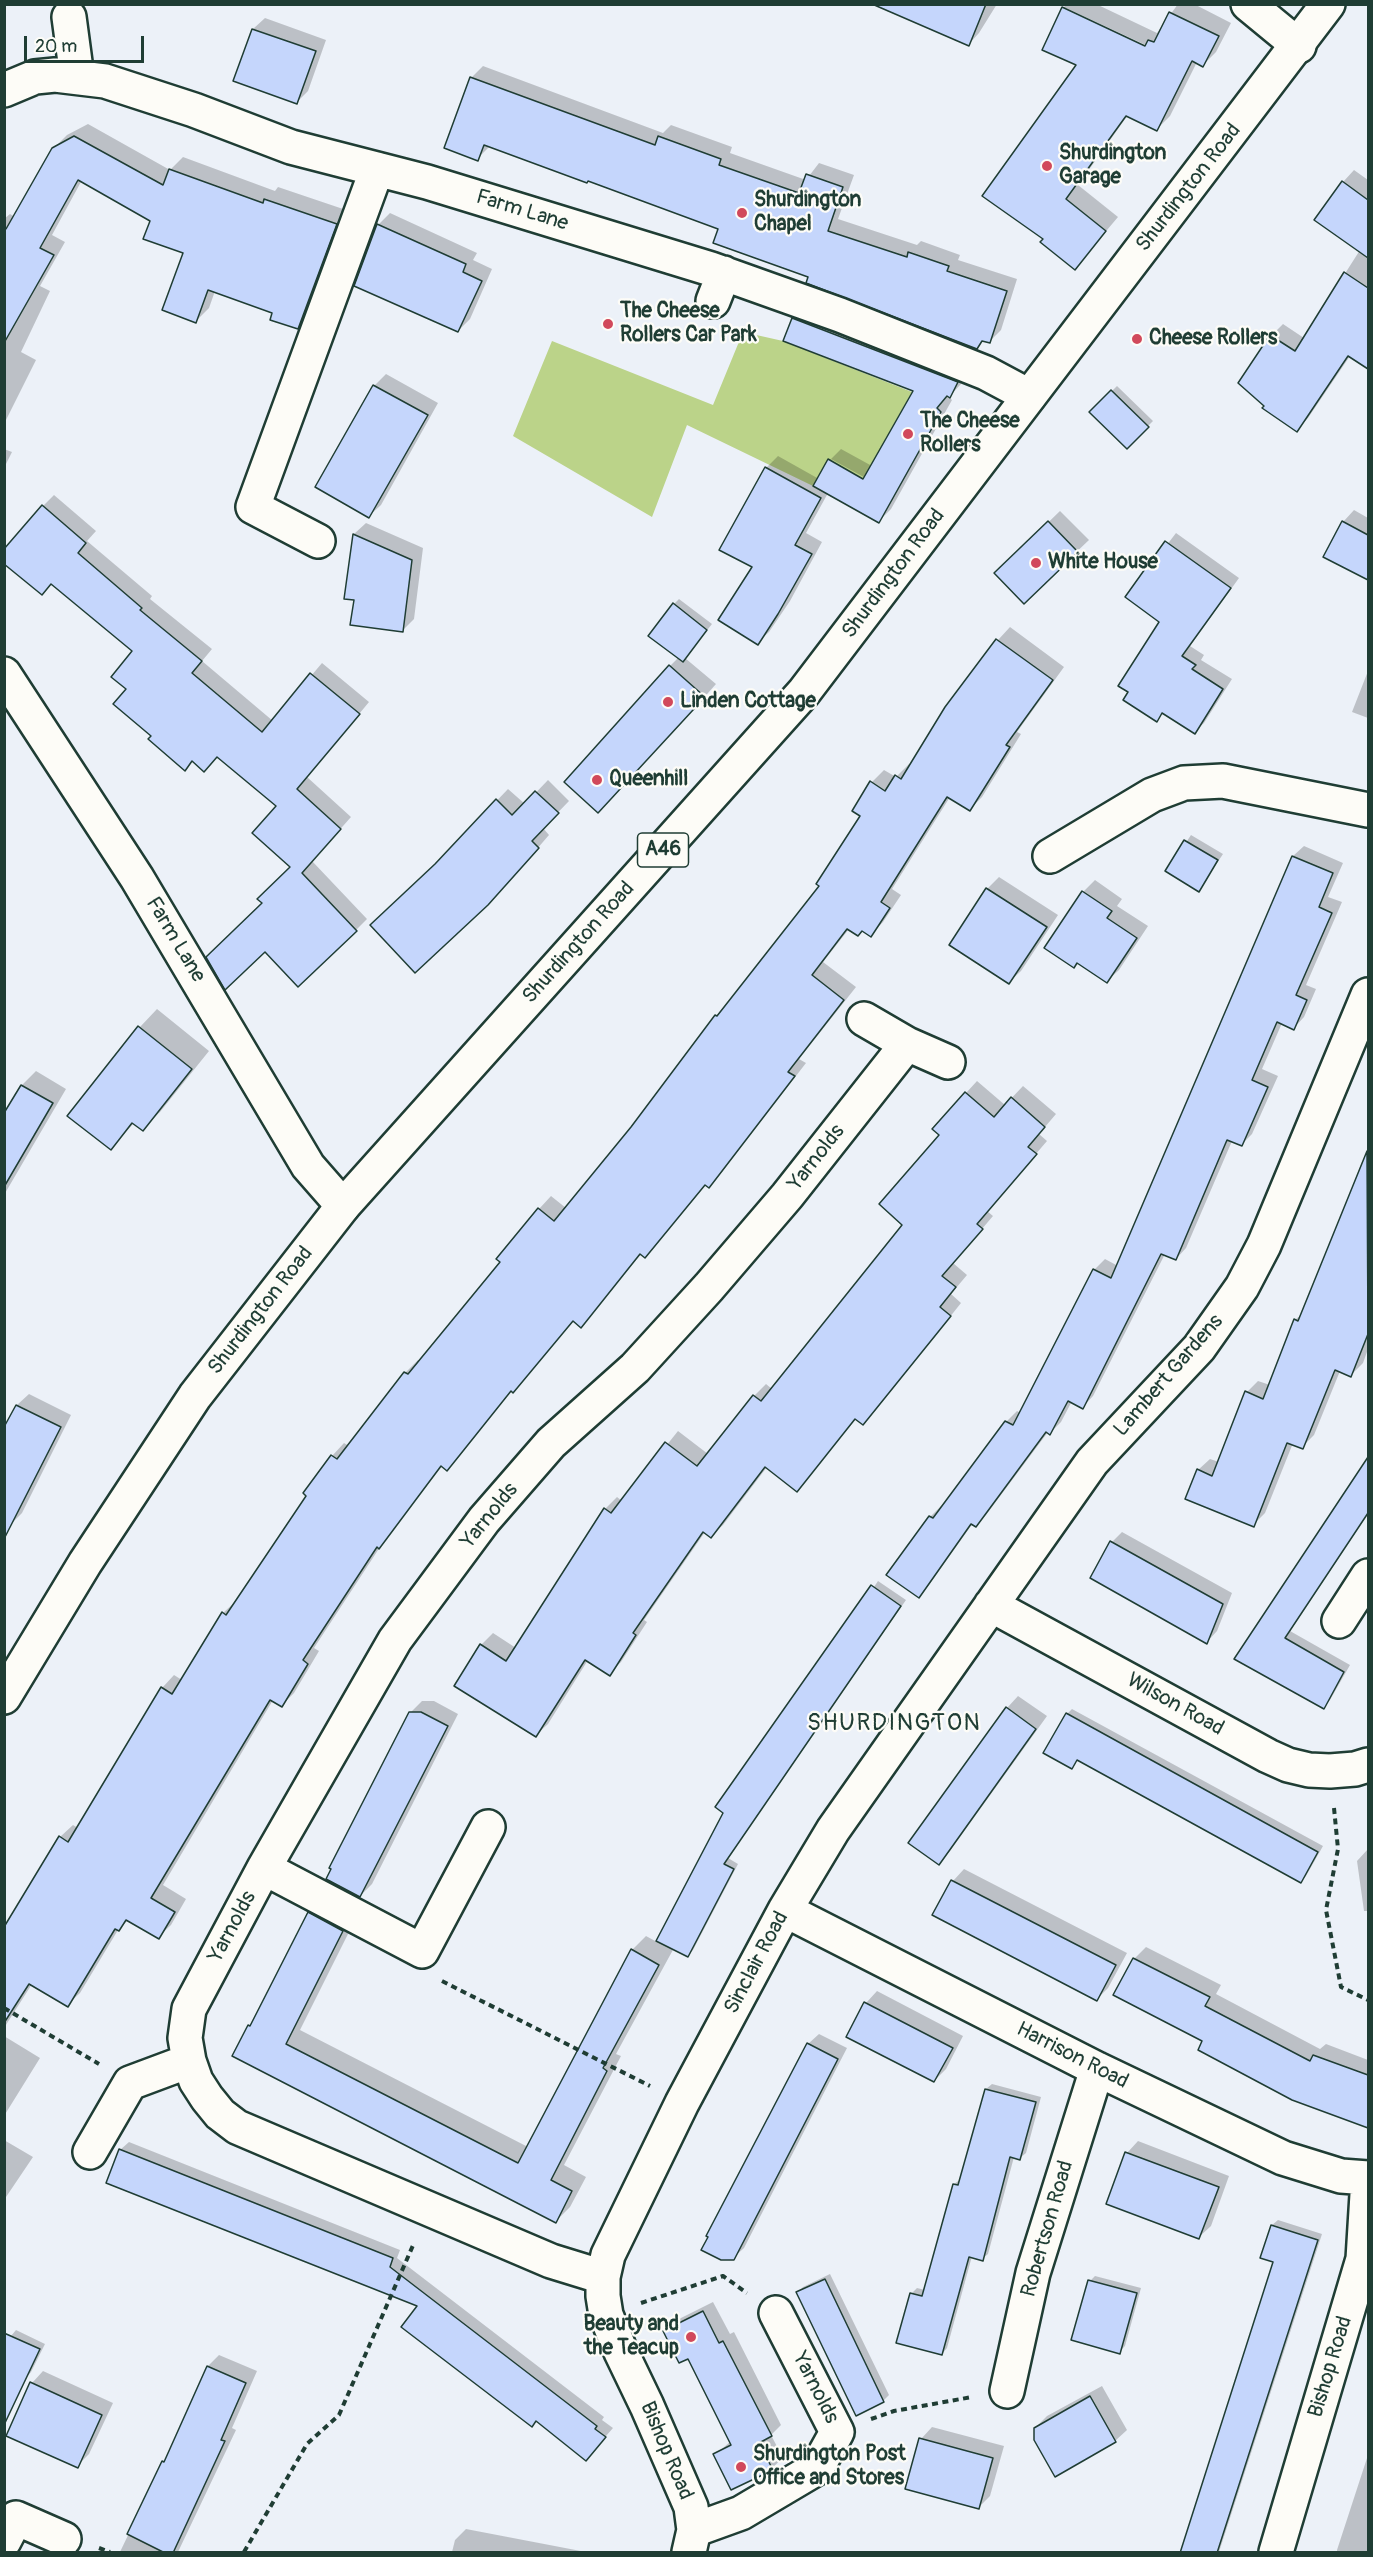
<!DOCTYPE html>
<html>
<head>
<meta charset="utf-8">
<style>
	body { margin:0 }
	#map { position:relative; width:1373px; height:2557px; overflow:hidden; background:#ecf1f8; font-family:Pangolin,sans-serif }
	canvas { display:block }
	.frame { position:absolute; inset:0; border:6px solid #1f3d34; pointer-events:none }
	.scale { position:absolute; left:24px; top:36px; width:120px; height:27px; box-sizing:border-box; border:3px solid #1f3d34; border-top:0; padding-left:8px; font-size:18px; line-height:21px; white-space:nowrap; color:#1f3d34; -webkit-text-stroke:4px #fdfcf7; paint-order:stroke }
</style>
</head>
<body>
<div id="map">
<canvas width="1373" height="2557"></canvas>
<div class="frame"></div>
<div class="scale">20 m</div>
</div>
<script>
const ctx = document.querySelector('canvas').getContext('2d');
ctx.lineJoin = 'round';
function fillPath(path, color) { ctx.fillStyle = color; ctx.fill(path, 'evenodd'); }
const toPath = rows => new Path2D(rows.map(r => 'M' + r).join(''));
function stroke(path, color, width, dash) { ctx.strokeStyle = color; ctx.lineWidth = width; ctx.lineCap = dash ? 'butt' : 'round'; ctx.setLineDash(dash || []); ctx.stroke(path); }
function drawText(font, color, halo, rows, align = 'center') {
  ctx.font = font + ' Pangolin,sans-serif'; ctx.lineWidth = 4.5; ctx.setLineDash([]); ctx.textBaseline = 'middle'; ctx.strokeStyle = halo; ctx.fillStyle = color; for (const [text, x, y, turn = 0] of rows) {
    ctx.save(); ctx.translate(x, y); ctx.rotate((+turn || 0) * Math.PI / 180); ctx.textAlign = isNaN(turn) ? turn : align; if (halo) ctx.strokeText(text, 0, 0); ctx.fillText(text, 0, 0); ctx.restore();
  }
}
const green = toPath([
	[743,332,783,341,912,392,863,479,828,460,813,486,687,425,652,517,513,436,552,341,713,405]
]);
const shadow = toPath([
	[922,4,997,4,979,33,969,44],
	[1067,4,1096,4,1157,33,1178,4,1194,4,1231,23,1216,52,1203,65,1197,62,1170,116,1157,129,1128,115,1078,185,1118,217,1075,268,1045,239,1078,65,1063,8],
	[1066,8,1152,48,1151,51,1066,11],
	[265,18,326,40,308,91,297,102,235,80,253,29],
	[483,66,663,133,671,125,732,147,730,153,806,180,819,163,854,175,838,219,917,245,921,241,960,255,958,260,1017,279,1001,330,989,342,984,340,976,347,810,276,720,228,490,146,477,159,471,78],
	[88,124,170,170,183,157,275,191,278,187,349,211,311,315,298,328,274,312,215,291,209,308,196,321,185,252,152,220,82,180,52,235,65,242,40,286,50,291,21,352,36,360,4,424,4,219,10,214,15,217,53,149,67,135],
	[1354,170,1368,180,1368,359,1363,364,1350,356,1308,418,1296,430,1239,383,1271,336,1283,324,1304,338,1360,250,1343,182],
	[390,213,477,253,473,260,492,269,470,319,458,331,378,225],
	[805,307,969,370,961,384,949,397,952,400,891,509,879,521,828,493,806,533,822,542,790,601,769,632,757,643,754,567,766,468,778,456,819,479,830,460,841,449,872,466,915,390,794,319],
	[831,459,871,481,869,484,831,463],
	[386,374,438,403,381,505,369,516,317,487,374,386],
	[1117,386,1153,421,1127,447,1091,412],
	[4,449,12,452,4,468],
	[54,495,96,531,87,541,152,596,150,599,212,649,202,661,273,721,322,663,369,702,307,777,351,817,312,861,367,919,356,930,264,903,292,867,278,806,218,756,193,760,185,769,153,735,128,689,134,651,43,506],
	[1354,510,1368,518,1368,579,1325,557,1343,522],
	[1060,511,1089,540,1024,602,996,573],
	[366,523,423,548,414,619,402,631,355,598,346,597,354,534],
	[1176,533,1239,578,1190,646,1204,655,1201,660,1232,679,1204,723,1194,732,1164,713,1156,720,1161,622,1127,597],
	[679,599,712,624,685,658,716,684,668,738,670,666,679,657,674,604],
	[1010,627,1064,667,1017,732,1021,734,982,797,970,809,950,797,892,889,901,895,883,922,871,935,863,929,849,929,823,962,856,987,799,1059,806,1063,721,1173,709,1186,706,1184,645,1256,642,1253,581,1326,574,1320,525,1378,512,1390,459,1457,447,1469,443,1465,382,1544,314,1648,319,1651,294,1693,282,1705,273,1700,163,1885,186,1899,171,1925,158,1937,129,1919,118,1930,80,1993,67,2005,32,1984,4,2028,4,1930,60,1837,73,1825,78,1828,162,1688,174,1675,182,1680,223,1613,236,1601,308,1495,305,1493,332,1456,344,1443,349,1446,405,1373,418,1360,420,1362,502,1262,498,1259,539,1209,551,1196,566,1208,632,1128,716,1016,729,1002,821,885,862,816,872,782,884,770,896,777,909,764,911,765,946,708,998,640],
	[1368,671,1368,718,1352,712],
	[548,780,569,801,543,828,549,835,511,879,441,859,508,789,525,804],
	[1191,835,1223,854,1199,890,1167,871],
	[1304,846,1343,863,1328,897,1342,902,1306,985,1316,989,1304,1017,1294,1028,1282,1023,1262,1069,1278,1076,1252,1134,1241,1145,1232,1141,1186,1248,1176,1259,1165,1254,1093,1396,1083,1407,1072,1401,1061,1422,1050,1433,1048,1432,986,1515,976,1525,973,1523,929,1585,919,1596,889,1575,930,1517,941,1506,943,1507,1006,1422,1017,1411,1021,1413,1094,1270,1105,1259,1118,1266,1293,856],
	[999,877,1058,915,1021,971,1009,982,951,944,987,889],
	[1095,880,1122,899,1117,906,1148,926,1119,970,1107,981,1078,962,1074,966,1046,948,1083,892],
	[157,1009,209,1051,160,1112,142,1129,134,1123,111,1148,69,1115,140,1027],
	[36,1071,66,1089,4,1195,4,1116,22,1085],
	[977,1081,1005,1105,1023,1086,1056,1114,1039,1134,1047,1141,987,1211,993,1216,953,1263,967,1275,951,1294,961,1303,875,1411,863,1423,857,1418,796,1490,767,1467,723,1525,711,1536,705,1532,644,1620,647,1622,621,1662,609,1674,588,1660,548,1724,536,1735,481,1645,493,1633,516,1648,605,1509,617,1497,622,1501,678,1431,708,1454,754,1396,766,1384,772,1389,904,1224,941,1135,966,1093],
	[1368,1156,1368,1349,1363,1363,1351,1375,1340,1371,1314,1435,1302,1447,1293,1443,1265,1513,1253,1525,1198,1470,1210,1459,1219,1462,1247,1392,1258,1381,1270,1385,1295,1320,1303,1313,1362,1162],
	[29,1394,71,1415,22,1513,10,1525,4,1431,17,1405],
	[1368,1460,1368,1514,1290,1631,1350,1665,1330,1700,1323,1707,1236,1658],
	[1122,1532,1232,1593,1217,1631,1207,1642,1112,1542],
	[878,1581,906,1600,728,1858,738,1864,693,1950,688,1955,674,1948,616,2054,621,2056,564,2165,586,2177,570,2207,556,2221,234,2055,309,1913,324,1899,357,1916,300,2030,528,2147,632,1950,646,1936,657,1942,724,1812],
	[1018,1696,1047,1716,950,1851,939,1863,1007,1708],
	[422,1701,434,1701,458,1714,372,1884,360,1896,410,1713],
	[1072,1709,1323,1846,1306,1876,1301,1881,1078,1759,1071,1767,1067,1714],
	[1368,1849,1368,1911,1364,1911,1357,1861],
	[964,1869,1127,1953,1108,1988,1096,2000,934,1915,953,1881],
	[1146,1947,1221,1985,1216,1994,1320,2049,1326,2044,1368,2060,1368,2127,1293,2098,1204,2040,1134,1959],
	[877,1991,963,2036,946,2069,934,2081,848,2036,866,2003],
	[819,2034,847,2048,744,2248,733,2258,808,2044],
	[4,2036,40,2058,4,2116],
	[992,2084,1041,2097,1026,2153,1020,2158,1014,2157,988,2254,982,2259,972,2256,947,2348,942,2354,898,2342,912,2293,917,2288,925,2290,954,2184,961,2179,986,2089],
	[4,2140,33,2157,4,2200],
	[1138,2141,1229,2176,1211,2226,1199,2237,1127,2153],
	[129,2142,400,2250,397,2258,604,2417,602,2420,613,2428,586,2459,419,2306,120,2150],
	[1278,2220,1322,2234,1219,2552,1182,2552,1275,2261,1262,2257,1272,2225],
	[830,2274,889,2395,883,2401,857,2414,798,2292,803,2287],
	[1095,2276,1141,2288,1125,2346,1119,2352,1090,2281],
	[713,2302,730,2334,734,2332,781,2425,771,2435,783,2458,772,2468,732,2488,715,2455,731,2441,688,2357,665,2332,675,2321],
	[16,2330,45,2344,31,2372,26,2378,11,2336],
	[219,2355,257,2371,232,2428,236,2430,178,2552,120,2552,163,2462,167,2458,208,2366],
	[43,2371,113,2403,89,2454,77,2466,8,2435,32,2383],
	[1102,2386,1127,2430,1115,2441,1035,2428,1047,2416],
	[932,2427,1004,2446,990,2496,979,2507,921,2439],
	[1368,2455,1368,2552,1337,2552,1337,2550],
	[466,2529,586,2552,452,2552,455,2540]
]);
const building = toPath([
	[872,4,986,4,969,46,872,4],
	[1062,7,1145,46,1148,40,1154,42,1169,12,1219,36,1203,67,1192,61,1157,131,1126,116,1066,199,1106,231,1075,270,1040,242,1043,239,982,196,1076,65,1042,50,1062,7],
	[252,29,316,51,297,104,233,81,252,29],
	[470,77,655,145,658,136,721,159,719,165,799,193,806,174,843,187,828,231,907,257,908,252,949,266,947,271,1007,291,990,343,982,341,977,349,806,283,808,277,713,243,718,229,588,181,587,183,484,145,478,161,444,148,470,77],
	[74,136,163,185,169,169,263,203,264,199,337,224,298,329,270,320,272,313,208,290,196,323,162,310,183,253,143,239,150,221,78,180,40,248,54,255,4,343,4,229,6,229,52,148,74,136],
	[1342,181,1368,200,1368,258,1314,220,1342,181],
	[377,224,466,264,463,272,482,281,458,332,354,286,377,224],
	[1344,272,1368,288,1368,369,1348,356,1297,432,1262,408,1264,406,1238,383,1270,335,1295,351,1344,272],
	[792,318,958,382,950,398,947,396,937,408,941,412,879,523,813,486,828,459,863,479,913,391,783,341,792,318],
	[373,385,428,415,369,518,315,487,373,385],
	[1111,390,1149,427,1127,449,1089,412,1111,390],
	[765,467,821,498,795,545,812,554,778,614,758,645,718,620,752,567,719,550,765,467],
	[42,505,86,543,78,553,142,608,140,610,202,661,192,673,262,732,310,673,360,714,297,789,341,829,302,873,357,931,298,987,265,952,225,990,206,957,262,903,257,899,290,867,252,833,276,806,217,757,204,772,192,761,185,771,148,739,151,736,113,704,126,689,111,677,132,651,51,584,42,595,4,564,4,549,42,505],
	[1048,521,1078,552,1024,604,994,573,1048,521],
	[1342,521,1368,535,1368,580,1323,557,1342,521],
	[353,534,412,560,403,632,350,625,354,600,344,599,353,534],
	[1165,541,1231,588,1182,656,1196,665,1192,669,1223,689,1195,734,1162,713,1157,722,1123,700,1128,692,1118,686,1159,622,1125,597,1165,541],
	[673,603,707,630,683,662,648,636,673,603],
	[996,639,1053,680,1006,745,1010,747,970,811,947,797,881,902,890,908,871,937,862,931,858,936,847,929,812,975,844,1000,788,1072,795,1076,709,1188,705,1185,645,1258,640,1254,581,1328,573,1321,513,1393,511,1391,447,1471,441,1466,379,1549,377,1547,303,1660,308,1664,282,1707,270,1700,151,1898,175,1912,159,1939,126,1920,119,1931,115,1929,68,2007,29,1984,4,2023,4,1927,59,1836,68,1842,161,1687,172,1694,222,1612,226,1615,306,1496,303,1493,331,1455,337,1459,404,1372,408,1374,500,1262,496,1259,538,1208,554,1221,631,1127,715,1015,717,1016,819,886,816,884,860,816,852,811,870,781,885,791,895,775,901,779,945,707,996,639],
	[669,665,705,697,598,813,564,782,669,665],
	[535,791,559,813,532,841,539,848,488,905,415,973,370,925,435,864,496,799,512,815,535,791],
	[1184,840,1218,860,1199,892,1165,871,1184,840],
	[1292,856,1333,873,1319,907,1332,913,1296,995,1307,1000,1294,1030,1277,1022,1252,1080,1268,1087,1242,1146,1227,1140,1176,1260,1161,1254,1083,1409,1068,1401,1050,1435,1046,1432,976,1527,971,1524,919,1598,886,1575,929,1516,933,1518,1005,1421,1013,1425,1093,1269,1111,1278,1292,856],
	[986,888,1047,927,1009,984,949,945,986,888],
	[1082,891,1112,911,1107,918,1137,938,1107,983,1077,963,1074,968,1044,948,1082,891],
	[138,1026,192,1069,143,1131,132,1123,111,1150,67,1116,138,1026],
	[21,1085,53,1103,4,1187,4,1113,21,1085],
	[965,1092,994,1117,1011,1097,1045,1127,1028,1147,1037,1154,977,1224,983,1229,942,1276,956,1287,940,1307,951,1316,863,1425,855,1419,797,1492,765,1467,711,1538,703,1532,633,1633,636,1635,610,1676,585,1660,536,1737,454,1686,480,1644,506,1661,604,1508,611,1513,665,1442,697,1466,753,1395,761,1401,902,1225,879,1204,939,1135,932,1129,965,1092],
	[1367,1151,1368,1334,1351,1377,1335,1370,1303,1449,1287,1443,1254,1527,1185,1499,1197,1469,1212,1476,1245,1391,1263,1399,1294,1319,1298,1321,1367,1151],
	[16,1405,61,1427,4,1539,4,1427,16,1405],
	[1368,1457,1368,1513,1285,1638,1344,1672,1324,1709,1234,1659,1368,1457],
	[1110,1541,1223,1604,1207,1644,1090,1578,1110,1541],
	[871,1585,901,1606,724,1864,734,1869,688,1957,656,1941,723,1813,715,1807,871,1585],
	[1006,1707,1036,1729,939,1865,908,1843,1006,1707],
	[409,1712,421,1712,448,1726,360,1897,326,1879,331,1869,329,1868,409,1712],
	[1066,1713,1318,1852,1301,1883,1077,1760,1072,1769,1043,1753,1066,1713],
	[951,1880,1116,1965,1097,2001,932,1915,951,1880],
	[308,1912,343,1931,286,2044,518,2163,631,1949,659,1965,603,2068,607,2071,551,2180,572,2191,556,2223,232,2056,248,2025,250,2026,308,1912],
	[1133,1958,1210,1997,1205,2006,1310,2061,1313,2055,1368,2075,1368,2128,1292,2100,1198,2050,1202,2041,1113,1995,1133,1958],
	[864,2002,953,2048,934,2082,846,2037,864,2002],
	[807,2043,838,2059,734,2260,721,2260,701,2250,708,2237,706,2236,807,2043],
	[985,2089,1036,2102,1020,2160,1010,2157,983,2261,969,2257,942,2355,896,2343,910,2293,922,2296,953,2184,958,2185,985,2089],
	[119,2149,393,2258,390,2267,597,2426,595,2429,606,2437,586,2461,536,2421,532,2427,401,2327,417,2306,106,2183,119,2149],
	[1125,2152,1219,2187,1199,2239,1106,2204,1125,2152],
	[1271,2225,1318,2240,1217,2553,1180,2553,1273,2262,1260,2258,1271,2225],
	[825,2279,884,2402,856,2416,796,2292,825,2279],
	[1088,2280,1137,2293,1120,2354,1071,2340,1088,2280],
	[703,2311,719,2343,723,2341,772,2436,759,2443,773,2470,731,2490,713,2454,731,2445,688,2359,679,2363,663,2331,703,2311],
	[4,2333,40,2349,4,2425,4,2333],
	[207,2366,246,2383,221,2440,225,2441,173,2553,165,2553,127,2534,162,2461,164,2462,207,2366],
	[30,2382,102,2415,78,2468,6,2436,30,2382],
	[1090,2396,1116,2442,1055,2477,1034,2440,1034,2428,1090,2396],
	[919,2438,993,2458,979,2509,905,2489,919,2438]
]);
const path = toPath([
	[1334,1808,1338,1849,1326,1910,1341,1987,1368,2000],
	[442,1981,650,2086],
	[4,2008,99,2064],
	[641,2303,723,2276,747,2293],
	[871,2419,894,2411,972,2397],
	[99,2548,110,2552],
	[244,2552,307,2444,339,2415,414,2243]
]);
const minor = toPath([
	[1248,4,1299,46],
	[69,17,77,77],
	[4,90,35,77,55,75,105,81,194,110,291,147,427,182,711,269,840,315,986,373,1029,396],
	[713,301,724,273],
	[318,541,253,507,377,169],
	[4,674,137,878,308,1166,343,1206],
	[1050,856,1152,795,1184,783,1223,781,1368,810],
	[864,1019,907,1044],
	[991,1605,1268,1756,1288,1765,1309,1770,1330,1771,1355,1769,1368,1765],
	[1339,1621,1368,1576],
	[264,1868,422,1951,488,1827],
	[785,1910,1097,2069,1283,2158,1341,2176,1368,2178],
	[90,2152,130,2083,189,2061],
	[603,2277,551,2261,237,2127,220,2114,207,2098,196,2081,189,2061,185,2038,189,2009,264,1868,395,1640,484,1520,551,1443,635,1368,709,1287,787,1196,907,1044,948,1062],
	[1007,2391,1033,2273,1097,2069],
	[694,2530,741,2513,817,2468,837,2432,776,2313],
	[4,2541,16,2518,64,2539],
	[689,2552,694,2530,691,2507,647,2406,621,2352,606,2315,603,2296,603,2277,608,2255,682,2103,785,1910,833,1830,1092,1462,1199,1348,1242,1287,1264,1245,1368,995],
	[1276,2552,1363,2259,1368,2178]
]);
const major = toPath([
	[4,1697,85,1563,195,1396,343,1206,804,692,1328,4]
]);
const markers = [
	[1047,166,6,"#d1495b"],
	[742,213,6,"#d1495b"],
	[608,324,6,"#d1495b"],
	[1137,339,6,"#d1495b"],
	[908,434,6,"#d1495b"],
	[1036,563,6,"#d1495b"],
	[668,702,6,"#d1495b"],
	[597,780,6,"#d1495b"],
	[691,2337,6,"#d1495b"],
	[741,2467,6,"#d1495b"]
];
const shields = [
	[663,850,51]
];
const shieldNames = [
	["A46",663,850]
];
const poiNames = [
	["Shurdington",1059,154],
	["Garage",1059,178],
	["Shurdington",754,201],
	["Chapel",754,225],
	["The Cheese",620,312],
	["Rollers Car Park",620,336],
	["Cheese Rollers",1149,339],
	["The Cheese",920,422],
	["Rollers",920,446],
	["White House",1048,563],
	["Linden Cottage",680,702],
	["Queenhill",609,780],
	["Beauty and",679,2325,"right"],
	["the Teacup",679,2349,"right"],
	["Shurdington Post",753,2455],
	["Office and Stores",753,2479]
];
const streetNames = [
	["Shurdington Road",1189,188,-52],
	["Farm Lane",522,211,17],
	["Shurdington Road",894,574,-53],
	["Farm Lane",175,940,59],
	["Shurdington Road",579,943,-48],
	["Yarnolds",817,1158,-52],
	["Shurdington Road",261,1311,-52],
	["Lambert Gardens",1169,1376,-49],
	["Yarnolds",490,1516,-51],
	["Wilson Road",1175,1705,29],
	["Yarnolds",233,1927,-62],
	["Sinclair Road",757,1963,-62],
	["Harrison Road",1072,2056,27],
	["Robertson Road",1048,2229,-74],
	["Bishop Road",1331,2367,-73],
	["Yarnolds",815,2388,63],
	["Bishop Road",666,2451,67]
];
const quarterNames = [
	["SHURDINGTON",894,1724]
];
fillPath(green, '#bbd389');
fillPath(shadow, '#0003');
fillPath(building, '#c5d6fc');
stroke(building, '#1f3d34', 1.5);
stroke(minor, '#1f3d34', 38);
stroke(major, '#1f3d34', 38);
stroke(path, '#1f3d34', 4, [6, 4.5]);
stroke(minor, '#fdfcf7', 33);
stroke(major, '#fdfcf7', 33);
for (const [x, y, r, color] of markers) { const dot = new Path2D(); dot.arc(x, y, r, 0, 2 * Math.PI); ctx.fillStyle = color; ctx.fill(dot); stroke(dot, '#fdfcf7', 2); }
for (const [x, y, w] of shields) { const box = new Path2D(); box.roundRect(x - w / 2, y - 17, w, 34, 4.5); ctx.fillStyle = '#fdfcf7'; ctx.fill(box); stroke(box, '#1f3d34', 1.5); }
drawText('bold 20px', '#1f3d34', null, shieldNames);
drawText('bold 21px', '#1f3d34', '#fdfcf7', poiNames, 'left');
drawText('21px', '#1f3d34', '#fdfcf7', streetNames);
ctx.letterSpacing = '1.5px';
drawText('24px', '#1f3d34', '#fdfcf7', quarterNames);
ctx.letterSpacing = '0px';
</script>
</body>
</html>
